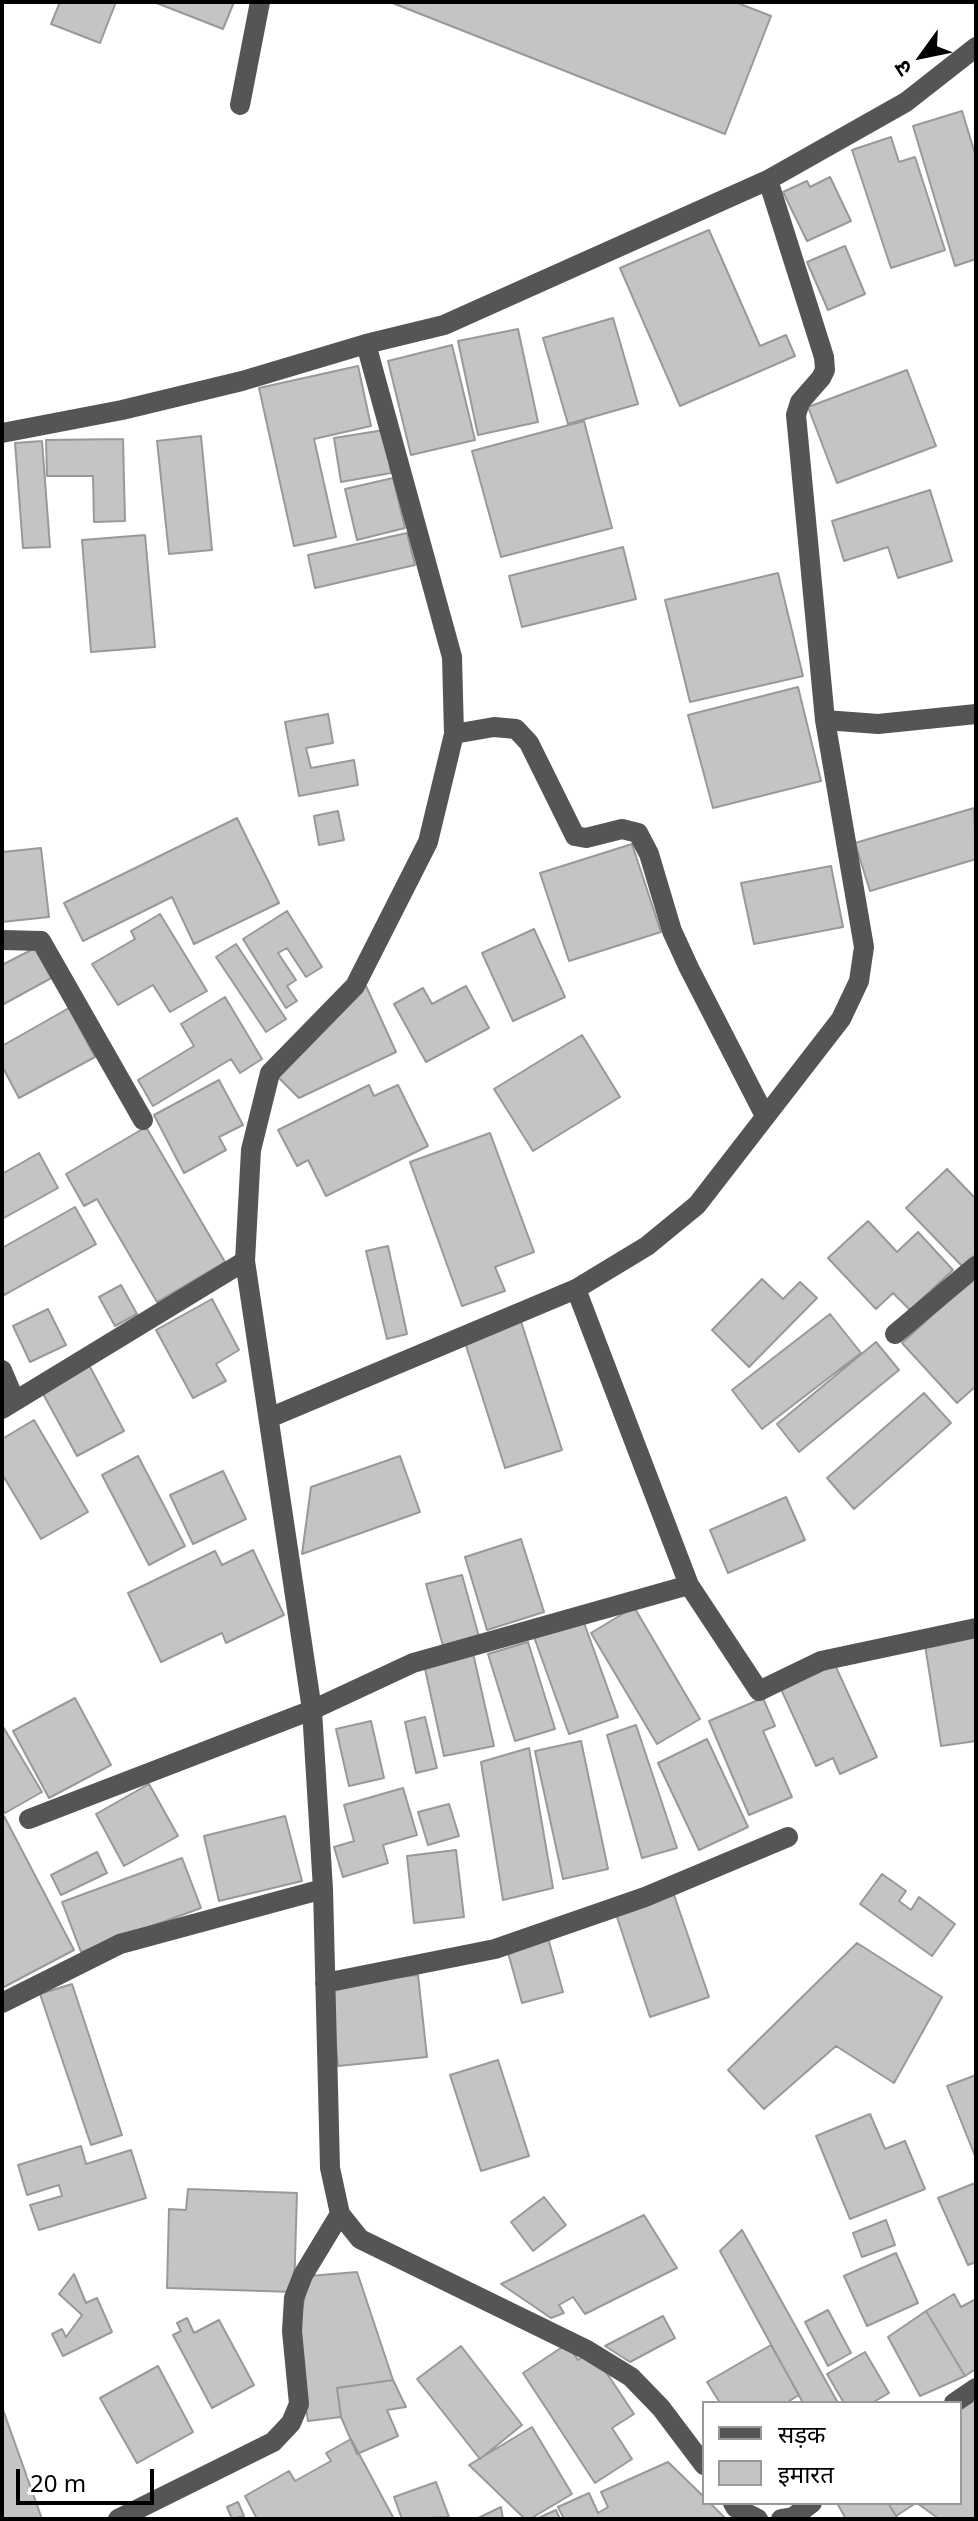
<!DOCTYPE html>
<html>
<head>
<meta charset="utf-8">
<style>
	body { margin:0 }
	#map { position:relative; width:978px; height:2521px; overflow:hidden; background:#fff; font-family:"Noto Sans","Noto Sans Devanagari",sans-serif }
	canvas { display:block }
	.frame { position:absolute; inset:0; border:4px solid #000; pointer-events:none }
	.legend { position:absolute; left:702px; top:2401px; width:260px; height:104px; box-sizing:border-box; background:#fff; border:2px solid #999; margin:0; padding:10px 14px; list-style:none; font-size:24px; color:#000 }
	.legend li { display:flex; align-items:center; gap:16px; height:40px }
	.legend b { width:40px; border:2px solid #999 }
	.north { position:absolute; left:882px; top:16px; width:80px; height:80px; -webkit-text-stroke:6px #fff; paint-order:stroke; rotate:237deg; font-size:22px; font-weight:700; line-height:32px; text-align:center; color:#000 }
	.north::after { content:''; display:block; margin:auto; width:28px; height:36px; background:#000; clip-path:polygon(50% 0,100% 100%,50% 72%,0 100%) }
	.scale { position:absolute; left:16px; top:2469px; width:138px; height:36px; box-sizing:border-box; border:4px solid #000; border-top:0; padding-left:10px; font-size:24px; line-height:28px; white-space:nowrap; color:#000; -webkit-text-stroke:6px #fff; paint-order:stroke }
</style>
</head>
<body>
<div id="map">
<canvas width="978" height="2521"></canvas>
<div class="frame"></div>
<ul class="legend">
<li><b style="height:10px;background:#555"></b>सड़क</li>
<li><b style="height:22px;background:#c4c4c4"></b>इमारत</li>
</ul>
<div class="north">उ</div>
<div class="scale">20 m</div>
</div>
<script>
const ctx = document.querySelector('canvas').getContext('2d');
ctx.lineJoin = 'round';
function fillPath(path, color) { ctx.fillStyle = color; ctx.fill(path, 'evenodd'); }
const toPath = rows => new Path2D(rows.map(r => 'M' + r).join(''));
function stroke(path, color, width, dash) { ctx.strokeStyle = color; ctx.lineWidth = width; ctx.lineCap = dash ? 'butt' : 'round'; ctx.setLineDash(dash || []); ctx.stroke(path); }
const building = toPath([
	[60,2,116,2,100,43,51,24,60,2],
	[154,2,234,2,223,29,154,2],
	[390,2,735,2,771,16,725,134,390,2],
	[962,111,976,157,976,259,955,266,913,126,962,111],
	[891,137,899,162,915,157,945,250,891,268,852,150,891,137],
	[830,177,851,221,807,241,783,192,807,181,810,187,830,177],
	[709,230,760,346,786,335,795,356,680,406,620,268,709,230],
	[845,246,865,294,828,310,807,262,845,246],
	[613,318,638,404,568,424,543,338,613,318],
	[518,329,538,422,478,435,458,341,518,329],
	[452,345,475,440,411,455,388,361,452,345],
	[358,366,371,426,314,439,336,537,294,546,259,388,358,366],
	[907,370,936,446,837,483,808,407,907,370],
	[584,421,612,528,501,557,472,451,584,421],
	[384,430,391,473,341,482,334,438,384,430],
	[201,436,212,550,169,554,157,441,201,436],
	[123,439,125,521,94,522,93,476,47,476,46,440,123,439],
	[42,441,50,547,23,548,15,443,42,441],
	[393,478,405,528,357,540,345,489,393,478],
	[930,490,952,561,898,578,888,547,844,561,832,521,930,490],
	[407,533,415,565,315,588,308,555,407,533],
	[145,535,155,647,91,652,82,540,145,535],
	[623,547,636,599,522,627,509,576,623,547],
	[778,573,803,676,690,702,665,600,778,573],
	[798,687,821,781,713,808,688,715,798,687],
	[328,714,333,743,306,748,311,768,354,760,358,785,299,796,285,722,328,714],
	[974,808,976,859,870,891,855,843,974,808],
	[338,811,344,840,319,845,314,816,338,811],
	[237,818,279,903,194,944,172,897,83,941,64,903,237,818],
	[632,844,661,932,569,961,540,873,632,844],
	[41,848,49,917,2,922,2,852,41,848],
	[831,866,843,927,754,944,741,883,831,866],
	[287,911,322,967,306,977,287,948,278,953,296,980,287,986,297,1001,286,1008,243,939,287,911],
	[160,914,207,991,170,1012,153,985,118,1005,92,964,135,939,131,931,160,914],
	[534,929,565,997,513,1021,482,953,534,929],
	[236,944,286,1019,266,1032,216,957,236,944],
	[39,946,55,976,2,1005,2,965,39,946],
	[366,986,396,1052,299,1098,278,1077,366,986],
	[466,986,489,1028,426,1062,394,1004,423,988,432,1004,466,986],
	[225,997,262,1059,240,1073,231,1059,153,1106,138,1080,194,1046,181,1024,225,997],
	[69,1008,95,1057,19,1098,2,1066,2,1046,69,1008],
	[582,1035,620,1097,533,1151,494,1089,582,1035],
	[219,1080,243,1125,219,1137,226,1150,184,1173,154,1115,219,1080],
	[369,1085,374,1096,398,1085,428,1146,326,1196,308,1160,297,1166,278,1130,369,1085],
	[146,1127,225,1262,157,1302,97,1199,84,1206,66,1174,146,1127],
	[490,1133,534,1252,495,1267,505,1291,462,1306,410,1162,490,1133],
	[39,1153,58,1188,2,1219,2,1174,39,1153],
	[947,1169,976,1199,976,1254,963,1267,906,1208,947,1169],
	[75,1207,96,1244,2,1296,2,1248,75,1207],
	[868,1221,897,1252,918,1232,953,1270,910,1310,893,1293,876,1309,828,1258,868,1221],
	[388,1246,407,1334,387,1339,366,1251,388,1246],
	[976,1275,976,1386,957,1403,902,1343,976,1275],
	[762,1279,783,1299,800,1282,817,1298,749,1367,712,1330,762,1279],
	[121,1285,137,1314,115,1326,99,1297,121,1285],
	[212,1299,239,1350,216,1364,226,1381,193,1398,156,1330,212,1299],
	[48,1309,66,1345,30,1362,13,1326,48,1309],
	[518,1312,562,1450,505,1468,461,1330,518,1312],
	[830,1314,861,1353,762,1429,732,1390,830,1314],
	[876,1342,899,1370,799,1452,777,1424,876,1342],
	[89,1365,124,1431,77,1456,41,1390,89,1365],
	[924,1393,951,1423,854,1509,827,1478,924,1393],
	[34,1420,88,1512,41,1539,2,1474,2,1439,34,1420],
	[138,1456,185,1546,149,1565,102,1475,138,1456],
	[400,1456,420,1512,302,1554,311,1487,400,1456],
	[223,1471,246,1519,193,1544,170,1495,223,1471],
	[786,1497,805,1540,728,1573,710,1530,786,1497],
	[521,1539,544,1612,487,1630,465,1557,521,1539],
	[253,1550,284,1615,226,1643,222,1633,161,1662,128,1593,215,1551,222,1565,253,1550],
	[462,1575,479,1637,443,1646,426,1584,462,1575],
	[634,1607,700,1719,657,1744,591,1633,634,1607],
	[583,1620,618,1717,569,1734,534,1637,583,1620],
	[976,1637,976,1741,941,1746,925,1645,976,1637],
	[528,1642,555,1729,515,1741,488,1654,528,1642],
	[473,1653,494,1746,444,1756,424,1664,473,1653],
	[835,1665,877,1757,840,1774,833,1758,816,1766,781,1689,835,1665],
	[75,1698,111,1765,49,1798,13,1731,75,1698],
	[763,1698,775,1726,763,1731,792,1797,749,1815,709,1721,763,1698],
	[425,1717,437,1768,416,1773,405,1722,425,1717],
	[371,1721,384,1778,349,1786,336,1729,371,1721],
	[2,1725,42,1792,5,1813,2,1809,2,1725],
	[636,1725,677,1848,642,1858,607,1735,636,1725],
	[707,1739,748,1827,699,1850,658,1763,707,1739],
	[581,1741,608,1869,563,1879,535,1751,581,1741],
	[529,1748,553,1888,503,1900,481,1762,529,1748],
	[149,1784,178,1836,124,1866,96,1814,149,1784],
	[403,1788,417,1835,383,1845,388,1863,343,1877,334,1847,354,1841,344,1805,403,1788],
	[449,1804,459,1836,428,1845,418,1812,449,1804],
	[4,1816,74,1950,2,1988,2,1817,4,1816],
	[285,1816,302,1881,219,1901,204,1836,285,1816],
	[456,1850,464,1917,414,1923,407,1856,456,1850],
	[97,1852,107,1873,61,1895,51,1875,97,1852],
	[182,1858,201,1908,81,1952,62,1902,182,1858],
	[882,1874,906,1891,899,1901,911,1910,919,1897,955,1924,932,1956,860,1904,882,1874],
	[674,1895,709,1997,650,2017,616,1914,674,1895],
	[548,1938,563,1992,522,2003,507,1949,548,1938],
	[857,1943,942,1997,894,2083,836,2046,764,2109,728,2070,857,1943],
	[418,1975,427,2057,338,2066,329,1984,418,1975],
	[72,1984,122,2135,91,2145,40,1994,72,1984],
	[498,2060,529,2156,481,2171,450,2075,498,2060],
	[976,2075,976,2155,975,2156,947,2086,976,2075],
	[870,2114,885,2149,905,2141,925,2189,850,2219,816,2136,870,2114],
	[81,2146,86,2164,131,2150,146,2198,39,2230,30,2205,62,2196,59,2185,27,2195,18,2165,81,2146],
	[975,2183,976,2262,968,2265,938,2198,975,2183],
	[188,2189,297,2193,294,2292,167,2288,169,2209,186,2210,188,2189],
	[544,2197,566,2225,533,2251,511,2222,544,2197],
	[644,2215,677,2268,585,2314,573,2297,559,2305,564,2313,551,2318,501,2284,644,2215],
	[886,2220,895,2245,862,2257,853,2233,886,2220],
	[742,2230,838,2403,803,2403,720,2251,742,2230],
	[896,2253,918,2303,867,2326,844,2276,896,2253],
	[357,2272,393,2380,337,2388,341,2417,308,2421,295,2343,309,2276,357,2272],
	[74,2274,86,2303,97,2298,112,2332,63,2356,52,2334,62,2329,66,2337,82,2315,59,2294,74,2274],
	[954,2294,961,2307,974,2300,976,2304,976,2369,965,2376,926,2311,954,2294],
	[828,2310,851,2353,828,2366,805,2322,828,2310],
	[926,2311,965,2376,920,2396,888,2337,926,2311],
	[663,2316,675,2338,630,2362,605,2346,663,2316],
	[187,2318,194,2333,219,2320,254,2385,212,2408,173,2335,181,2331,177,2323,187,2318],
	[567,2344,578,2360,592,2351,634,2414,612,2428,632,2459,595,2483,523,2373,567,2344],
	[771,2345,799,2395,786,2403,720,2403,707,2382,771,2345],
	[461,2346,522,2425,480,2459,417,2379,461,2346],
	[865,2352,889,2393,872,2403,844,2403,827,2374,865,2352],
	[158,2366,193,2432,137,2463,100,2398,158,2366],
	[393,2380,406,2407,387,2410,398,2436,357,2454,341,2417,337,2388,393,2380],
	[976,2397,976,2519,939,2519,917,2503,960,2503,960,2407,976,2397],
	[2,2407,42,2519,2,2519,2,2407],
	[532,2427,572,2494,530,2519,525,2519,469,2465,532,2427],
	[351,2439,394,2519,257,2519,245,2496,289,2471,295,2481,331,2461,326,2453,351,2439],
	[668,2462,704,2497,704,2503,710,2503,726,2519,564,2519,558,2507,589,2493,598,2513,608,2507,601,2492,668,2462],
	[436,2482,449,2517,402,2519,394,2497,436,2482],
	[238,2502,244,2516,232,2519,227,2507,238,2502],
	[837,2503,888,2503,898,2519,846,2519,837,2503],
	[888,2503,916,2503,896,2516,888,2503],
	[501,2507,503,2519,476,2519,501,2507],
	[556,2510,560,2519,536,2519,556,2510]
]);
const minor = toPath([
	[240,105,260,2],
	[366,344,452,657,454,734,428,842,355,986,270,1073,251,1150,245,1261,312,1710,323,1889,330,2168,340,2214,360,2239,587,2350,631,2377,661,2408,704,2465],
	[2,433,122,410,242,381,366,344,444,325,768,180,906,102,976,47],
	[825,720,878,724,976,714],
	[454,734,494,727,516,729,529,743,575,836,586,838,622,829,638,833,649,854,672,931,689,968,765,1116],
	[2,940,41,941,143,1120],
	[576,1289,689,1585,759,1691,821,1661,976,1628],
	[895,1334,976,1266],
	[2,1370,15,1401],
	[2,1409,245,1261],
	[269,1418,576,1289,647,1246,697,1205,841,1019,859,981,864,947,825,720,796,415,800,402,821,378,825,370,824,357,768,180],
	[29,1819,312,1710,413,1663,689,1585],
	[325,1983,495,1949,645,1897,788,1837],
	[2,2003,120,1944,323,1889],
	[954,2403,976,2388],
	[733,2503,736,2508,758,2519],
	[118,2519,273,2442,291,2423,299,2404,292,2331,294,2298,303,2275,340,2214],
	[781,2519,793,2517,812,2503]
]);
fillPath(building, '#c4c4c4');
stroke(building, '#999', 2);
stroke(minor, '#555', 20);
</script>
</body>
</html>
